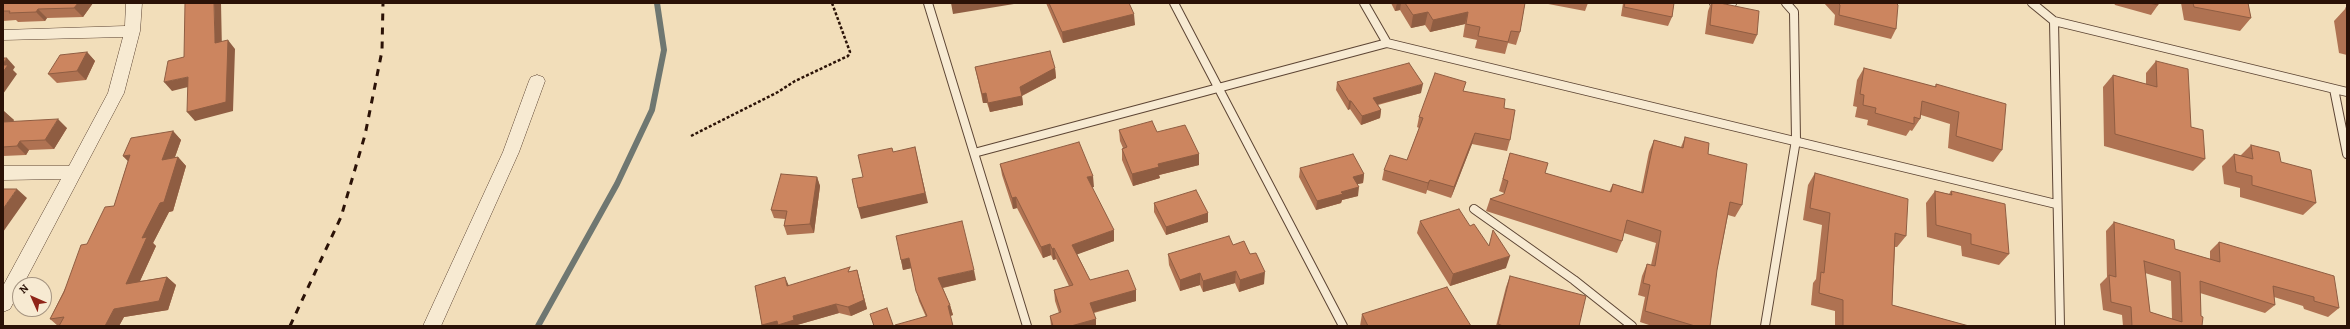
<!DOCTYPE html>
<html>
<head>
<meta charset="utf-8">
<style>
	body { margin:0 }
	#map { position:relative; width:2350px; height:329px; overflow:hidden; background:#f2deba; font-family:Alegreya,serif }
	canvas { display:block }
	.frame { position:absolute; inset:0; border:4px solid #2b1207; pointer-events:none }
	.north { position:absolute; left:12px; top:277px; width:40px; height:40px; box-sizing:border-box; background:#f7ead2; border:1px solid #a59481; border-radius:50%; rotate:315deg; font-size:11px; font-weight:700; line-height:16px; text-align:center; color:#2b1207 }
	.north::after { content:''; display:block; margin:auto; width:14px; height:18px; background:#8f2418; clip-path:polygon(50% 0,100% 100%,50% 72%,0 100%) }
</style>
</head>
<body>
<div id="map">
<canvas width="2350" height="329"></canvas>
<div class="frame"></div>
<div class="north">N</div>
</div>
<script>
const ctx = document.querySelector('canvas').getContext('2d');
ctx.lineJoin = 'round';
const toPath = rows => new Path2D(rows.map(r => 'M' + r).join(''));
function stroke(path, color, width, dash) { ctx.strokeStyle = color; ctx.lineWidth = width; ctx.lineCap = dash ? 'butt' : 'round'; ctx.setLineDash(dash || []); ctx.stroke(path); }
function fillPath(path, color) { ctx.fillStyle = color; ctx.fill(path, 'evenodd'); }
const stream = toPath([
	[538,326,617,184,652,110,664,50,657,3]
]);
const path = toPath([
	[691,136,778,92,795,81,848,56,850,52,832,3]
]);
const service = toPath([
	[928,3,1027,326],
	[1174,3,1343,326],
	[1364,3,1387,43,2056,204],
	[1714,3,1724,5,1732,3],
	[2032,3,2054,21,2347,92],
	[2054,21,2060,326],
	[2334,89,2347,154],
	[974,153,1387,43],
	[1474,209,1574,280,1632,326],
	[1765,326,1796,140,1794,12,1786,3]
]);
const minor = toPath([
	[126,3,142,3,140,31,124,93,23,285,20,285,20,290,10,309,3,312,3,286,61,179,3,180,3,166,69,166,108,93,123,37,3,40,3,30,125,26,126,3],
	[537,75,543,77,545,81,519,152,441,326,423,326,503,152,529,81,531,77,537,75]
]);
const rail = toPath([
	[290,326,341,217,365,135,382,51,383,3]
]);
const wall = toPath([
	[3,3,93,3,83,17,47,18,45,21,18,22,16,20,3,21],
	[1046,3,1129,3,1135,25,1063,43],
	[1391,3,1525,3,1520,32,1516,45,1508,43,1505,54,1475,48,1477,40,1463,37,1465,24,1430,32,1425,25,1411,28,1400,10,1395,11],
	[1543,3,1588,3,1585,11],
	[1623,3,1674,3,1672,17,1668,26,1621,16],
	[1711,3,1720,3,1757,35,1753,44,1705,34,1708,11],
	[1824,3,1896,3,1896,29,1891,39,1834,25,1835,15],
	[2114,3,2158,3,2158,5,2151,15,2115,5],
	[2181,3,2248,3,2251,18,2240,31,2184,20],
	[2346,8,2347,8,2347,55,2339,53,2334,21],
	[87,52,95,61,86,80,57,83,48,74],
	[2156,61,2191,127,2205,159,2193,171,2104,146,2103,87,2113,75,2146,84,2146,73],
	[975,67,1055,68,1056,78,1022,96,1023,105,990,112,987,103,983,103],
	[1864,68,1935,87,1936,84,2002,150,1993,162,1948,148,1950,124,1921,115,1920,119,1912,131,1910,130,1906,136,1867,125,1868,120,1855,117,1857,107,1853,106,1857,80],
	[1337,82,1421,93,1378,105,1381,110,1380,118,1361,125,1350,109,1348,110,1336,90],
	[1464,91,1504,108,1510,140,1507,151,1472,144,1451,198,1427,190,1426,194,1382,180,1384,170,1407,160,1419,128,1417,127,1419,117],
	[3,111,14,120,12,122,67,128,54,149,29,150,26,155,3,156],
	[1119,130,1157,132,1199,154,1199,165,1159,175,1160,178,1133,186,1122,160,1122,149,1123,148,1120,141],
	[173,131,181,140,175,157,178,157,186,166,173,211,169,212,153,243,156,246,140,281,167,277,176,285,168,310,124,317,119,326,58,326,50,319,87,244,114,206,128,161,123,156],
	[1685,137,1708,154,1742,205,1735,217,1728,215,1717,270,1710,326,1652,326,1640,322,1645,297,1638,295,1642,276,1647,264,1651,265,1656,243,1624,233,1622,241,1617,253,1486,211,1490,199,1504,195,1504,193,1499,191,1510,153,1545,173,1609,192,1613,184,1641,192,1649,152,1654,140,1681,147],
	[2251,145,2281,162,2316,203,2303,215,2240,197,2240,188,2224,184,2222,166,2234,154,2240,156],
	[1000,164,1094,187,1092,187,1114,241,1077,254,1090,280,1136,290,1136,301,1094,313,1096,326,1051,326,1050,316,1059,313,1055,301,1054,290,1069,286,1056,259,1053,260,1051,255,1043,258,1017,208,1013,209,1002,175],
	[1300,168,1364,174,1363,183,1358,184,1358,196,1342,200,1341,203,1316,210,1299,177],
	[1815,173,1906,236,1897,247,1895,247,1892,305,1969,326,1835,326,1835,311,1811,305,1813,283,1816,279,1822,225,1803,220,1808,185],
	[817,177,820,186,814,233,787,235,784,226,785,219,774,218,771,210],
	[1935,191,1949,194,1951,191,2009,254,1999,265,1962,256,1961,246,1927,237,1926,203],
	[1154,203,1208,213,1208,222,1166,235,1154,212],
	[1420,221,1470,226,1489,246,1506,268,1450,286,1417,233],
	[2114,222,2175,249,2210,259,2210,251,2219,242,2339,308,2328,317,2304,309,2303,306,2274,297,2275,305,2265,313,2200,293,2201,316,2202,326,2123,326,2122,315,2103,310,2100,284,2107,277,2106,231],
	[2145,273,2171,281,2172,319,2150,312],
	[1233,245,1264,284,1239,292,1235,283,1203,292,1200,285,1180,291,1169,265,1168,254],
	[901,260,976,280,943,288,950,305,953,315,950,316,926,317,919,301,911,268,903,270],
	[857,270,859,278,867,309,851,316,839,313,797,325,797,326,762,326,755,286,789,286],
	[1510,276,1579,326,1496,326,1506,287],
	[1362,314,1471,326,1360,326]
]);
const shadedWall = toPath([
	[78,3,93,3,83,17,74,8],
	[214,3,221,3,222,51,215,43],
	[951,3,1020,3,953,14],
	[1397,3,1401,3,1400,10,1395,11],
	[38,9,47,18,45,21,36,12],
	[1428,12,1425,25,1411,28,1413,15],
	[1468,12,1465,24,1430,32,1433,20],
	[1134,14,1135,25,1063,43,1062,32],
	[228,40,235,49,233,111,195,121,187,112],
	[87,52,95,61,86,80,77,71],
	[7,58,15,67,13,70,17,74,3,94,3,63],
	[1055,68,1056,78,1021,96,1020,87],
	[188,77,196,85,172,91,164,82],
	[1423,84,1421,93,1371,106,1373,98],
	[986,93,987,103,983,103,982,94],
	[1022,96,1023,105,990,112,988,103],
	[1349,101,1351,101,1350,109,1348,110],
	[1381,110,1380,118,1361,125,1362,116],
	[4,111,14,120,6,132,3,129,3,113],
	[58,119,67,128,54,149,45,140],
	[173,131,181,140,171,168,162,160],
	[1475,133,1472,144,1451,198,1454,187],
	[20,141,29,150,26,155,17,146],
	[915,147,928,203,861,219,858,208],
	[1199,154,1199,165,1159,175,1160,178,1133,186,1132,174,1158,164],
	[130,155,132,165,123,156],
	[178,157,186,166,173,211,169,212,153,243,156,246,135,292,126,284,142,238],
	[1364,174,1363,183,1352,185,1353,177],
	[1093,176,1094,187,1088,188,1087,177],
	[817,177,820,186,814,233,810,224],
	[1430,180,1427,190,1426,194,1428,183],
	[1359,187,1358,196,1342,200,1341,203,1316,210,1317,201,1341,192],
	[17,189,27,198,3,232,3,209],
	[1016,197,1017,208,1013,209,1012,198],
	[1208,213,1208,222,1166,235,1166,227],
	[1114,230,1114,241,1073,256,1072,245],
	[1050,244,1051,255,1043,258,1041,247],
	[1054,248,1056,259,1053,260,1052,249],
	[1510,256,1506,268,1450,286,1453,274],
	[909,258,912,268,903,270,901,260],
	[857,270,859,278,867,309,851,316,848,307],
	[974,270,976,280,941,288,938,278],
	[1236,271,1235,283,1203,292,1203,281],
	[1265,272,1264,284,1239,292,1240,280],
	[1200,273,1200,285,1180,291,1180,280],
	[167,277,176,285,168,310,124,317,119,326,105,326,114,309],
	[785,277,789,286,787,286],
	[1136,290,1136,301,1091,313,1090,303],
	[836,304,839,313,797,325,797,326,762,326,762,325],
	[950,305,953,315,950,316,948,306],
	[1096,319,1096,326,1071,326]
]);
const building = toPath([
	[3,3,78,3,74,8,38,9,36,12,9,13,10,11,3,11,3,3],
	[185,3,214,3,215,43,228,40,226,102,187,112,188,77,164,82,168,61,184,57,185,3],
	[1049,3,1129,3,1134,14,1062,32,1049,3],
	[1405,3,1525,3,1520,32,1511,31,1508,42,1478,36,1480,27,1466,24,1468,12,1433,20,1428,12,1413,15,1405,3],
	[1625,3,1674,3,1672,17,1624,7,1625,3],
	[1712,3,1720,3,1759,11,1757,35,1710,25,1712,3],
	[1838,3,1896,3,1898,5,1896,29,1839,15,1840,5,1838,3],
	[2149,3,2158,3,2158,5,2149,3],
	[2193,3,2248,3,2251,18,2194,7,2193,3],
	[2346,8,2347,8,2347,16,2346,8],
	[1050,51,1055,68,1020,87,1022,96,988,103,986,93,982,94,975,67,1050,51],
	[87,52,77,71,48,74,60,55,87,52],
	[3,58,7,58,3,63,3,58],
	[2156,61,2188,69,2191,127,2203,130,2205,159,2115,134,2113,75,2157,87,2156,61],
	[1409,63,1423,84,1373,98,1381,110,1362,116,1351,101,1349,101,1337,82,1409,63],
	[3,65,8,65,3,72,3,65],
	[1864,68,1936,87,1936,84,2006,104,2002,150,1956,136,1959,112,1922,101,1920,119,1914,117,1914,124,1875,113,1876,108,1863,105,1864,95,1860,94,1864,68],
	[1435,73,1466,82,1463,91,1505,99,1504,108,1515,110,1510,140,1475,133,1454,187,1430,180,1428,183,1384,170,1390,155,1407,160,1423,118,1419,117,1435,73],
	[58,119,45,140,20,141,17,146,3,147,3,122,58,119],
	[1152,121,1157,132,1185,125,1199,154,1158,164,1159,167,1132,174,1122,149,1127,147,1119,130,1152,121],
	[173,131,162,160,178,157,164,202,160,203,142,238,147,237,126,284,167,277,159,301,114,309,105,326,59,326,64,317,50,319,64,292,81,245,87,244,105,207,114,206,130,155,123,156,131,138,173,131],
	[1685,137,1709,143,1708,154,1747,164,1742,205,1730,202,1717,270,1710,326,1695,326,1645,311,1650,285,1643,283,1647,264,1655,266,1661,231,1627,220,1622,241,1490,199,1504,194,1508,181,1503,179,1510,153,1548,163,1545,173,1611,192,1613,184,1643,193,1654,140,1683,148,1685,137],
	[1079,142,1093,176,1087,177,1114,230,1072,245,1090,280,1128,270,1136,290,1090,303,1096,319,1071,326,1053,326,1050,316,1061,312,1054,290,1073,285,1054,248,1052,249,1050,244,1041,247,1016,197,1012,198,1000,164,1079,142],
	[2251,145,2279,152,2281,162,2311,170,2316,203,2252,185,2252,176,2236,172,2234,154,2253,159,2251,145],
	[915,147,925,193,858,208,852,179,863,177,858,155,892,148,893,152,915,147],
	[1353,154,1364,174,1353,177,1359,187,1341,192,1343,194,1317,201,1300,168,1353,154],
	[1815,173,1908,199,1906,236,1895,233,1892,305,1969,326,1843,326,1843,300,1819,293,1821,272,1824,273,1830,213,1810,208,1815,173],
	[781,174,817,177,810,224,784,226,787,211,771,210,781,174],
	[3,189,17,189,3,209,3,189],
	[1196,190,1208,213,1166,227,1154,203,1196,190],
	[1935,191,1952,195,1951,191,2005,204,2009,254,1971,244,1971,234,1936,225,1935,191],
	[1459,209,1470,226,1474,224,1489,246,1493,230,1510,256,1453,274,1420,221,1459,209],
	[962,221,974,270,938,278,950,305,948,306,953,326,895,326,895,325,927,316,916,291,909,258,901,260,896,236,962,221],
	[2114,222,2174,240,2175,249,2220,262,2219,242,2334,276,2339,308,2314,301,2314,297,2273,286,2275,305,2200,281,2201,316,2203,317,2202,326,2132,326,2131,307,2111,302,2109,275,2116,277,2114,222],
	[2144,261,2180,272,2182,322,2150,312,2144,261],
	[1229,236,1233,245,1244,241,1250,254,1256,253,1265,272,1240,280,1236,271,1203,281,1200,273,1180,280,1168,254,1229,236],
	[850,267,848,272,857,270,864,300,848,307,836,304,793,316,794,320,778,325,777,321,762,325,755,286,785,277,787,286,850,267],
	[1510,276,1586,296,1579,326,1503,326,1498,324,1510,276],
	[1447,287,1471,326,1368,326,1362,314,1447,287],
	[887,308,893,325,890,326,874,326,870,314,887,308]
]);
stroke(stream, '#6f7771', 6);
stroke(service, '#5d4534', 10);
stroke(minor, '#5d4534', 1);
stroke(path, '#2b1207', 2.5, [3, 2]);
stroke(service, '#f7ead2', 8);
fillPath(minor, '#f7ead2');
stroke(rail, '#2b1207', 3, [7, 7]);
fillPath(wall, '#af7252');
fillPath(shadedWall, '#8f5d42');
fillPath(building, '#cc855f');
stroke(building, '#8f5d42', 1);
</script>
</body>
</html>
